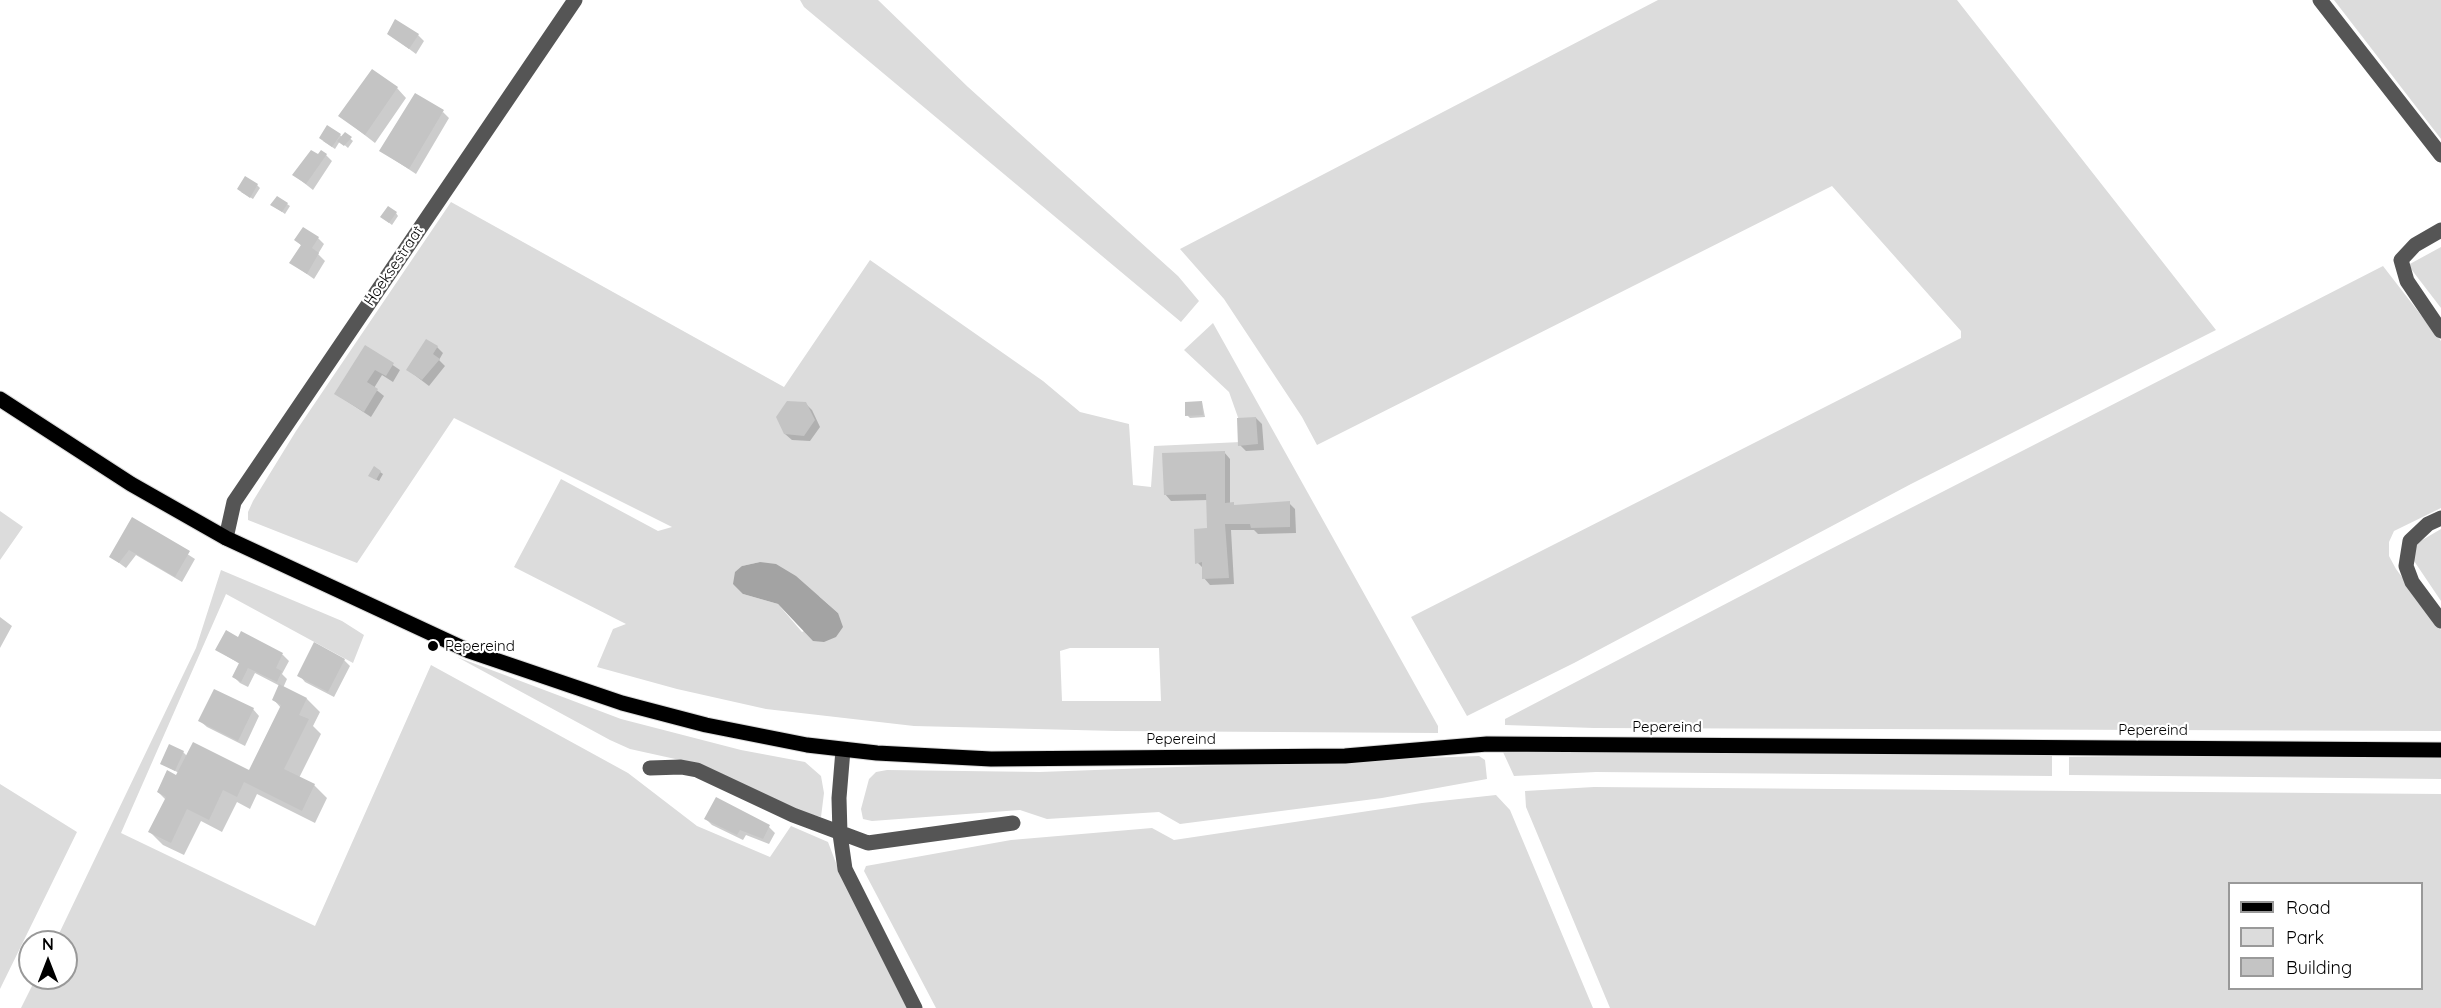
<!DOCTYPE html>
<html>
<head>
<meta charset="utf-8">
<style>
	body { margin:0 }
	#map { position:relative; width:2441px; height:1008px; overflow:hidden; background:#fff; font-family:Quicksand,sans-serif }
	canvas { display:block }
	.legend { position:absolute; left:2228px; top:882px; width:195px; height:108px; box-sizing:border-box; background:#fff; border:2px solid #999; margin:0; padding:8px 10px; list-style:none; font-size:18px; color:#000 }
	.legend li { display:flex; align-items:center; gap:12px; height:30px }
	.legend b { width:30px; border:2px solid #999 }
	.north { position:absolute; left:18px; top:930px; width:60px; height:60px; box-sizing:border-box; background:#fff; border:2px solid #999; border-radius:50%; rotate:0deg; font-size:16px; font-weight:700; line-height:24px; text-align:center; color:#000 }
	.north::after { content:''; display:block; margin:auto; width:21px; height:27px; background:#000; clip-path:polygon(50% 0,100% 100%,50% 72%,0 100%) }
</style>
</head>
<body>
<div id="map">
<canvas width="2441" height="1008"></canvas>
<ul class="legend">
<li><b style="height:8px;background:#000"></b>Road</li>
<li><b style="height:16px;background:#dcdcdc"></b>Park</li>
<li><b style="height:16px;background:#c4c4c4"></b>Building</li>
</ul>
<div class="north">N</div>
</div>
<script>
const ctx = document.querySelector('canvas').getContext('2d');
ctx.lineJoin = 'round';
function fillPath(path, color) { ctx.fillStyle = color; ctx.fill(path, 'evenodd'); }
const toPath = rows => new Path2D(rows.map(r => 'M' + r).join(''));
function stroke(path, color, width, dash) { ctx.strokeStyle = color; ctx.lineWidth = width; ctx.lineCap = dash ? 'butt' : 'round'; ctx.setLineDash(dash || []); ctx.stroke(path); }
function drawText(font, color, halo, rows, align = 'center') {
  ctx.font = font + ' Quicksand,sans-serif'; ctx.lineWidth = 4.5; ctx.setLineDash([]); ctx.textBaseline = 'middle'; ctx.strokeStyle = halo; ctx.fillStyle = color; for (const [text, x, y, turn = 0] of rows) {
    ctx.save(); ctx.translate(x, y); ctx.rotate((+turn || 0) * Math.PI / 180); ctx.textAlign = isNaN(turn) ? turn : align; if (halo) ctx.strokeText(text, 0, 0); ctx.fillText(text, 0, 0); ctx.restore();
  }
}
const green = toPath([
	[800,0,878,0,968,87,1178,276,1199,301,1181,322,804,7],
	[1658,0,1957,0,2216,330,1911,484,1574,663,1467,716,1411,617,1961,338,1961,331,1832,186,1317,445,1302,417,1224,299,1180,249],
	[2334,0,2441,0,2441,139],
	[451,202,784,387,870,260,1043,381,1080,412,1129,424,1133,485,1151,487,1154,446,1241,442,1240,423,1229,392,1184,350,1213,323,1438,726,1438,733,1116,731,914,726,766,709,677,689,597,667,613,629,626,624,514,567,561,479,658,531,672,527,454,418,357,563,248,520,248,512,253,501,296,431],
	[760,562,820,597,838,613,802,632,778,604,743,594,742,566],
	[1070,648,1159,648,1161,701,1062,701,1060,651],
	[2441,247,2441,308,2408,265],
	[2383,266,2441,341,2441,508,2394,531,2389,542,2389,556,2396,569,2441,630,2441,731,1594,728,1505,725,1505,719,1825,552],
	[0,511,23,527,0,560],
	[2441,529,2441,601,2410,555,2412,546],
	[221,570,342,621,364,635,353,663,226,594,121,833,315,926,431,665,628,773,697,826,770,857,791,826,828,842,842,879,912,1008,21,1008,36,978,66,978,66,942,55,942,196,648],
	[457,657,621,719,741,750,805,762,821,776,824,793,821,817,801,812,698,764,630,749,610,740],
	[1503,752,2052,755,2052,776,1596,772,1514,776],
	[1479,756,1485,760,1487,779,1382,798,1180,824,1159,812,1047,819,1020,810,872,821,863,819,861,809,869,779,876,772,887,770,1040,772],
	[2149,756,2441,758,2441,779,2069,775,2069,757],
	[0,784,77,832,0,989],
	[1594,787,2441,794,2441,1008,1610,1008,1526,807,1525,791],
	[2230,884,2422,884,2422,988,2230,988],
	[1496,795,1510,810,1593,1008,936,1008,864,871,866,866,1011,840,1152,828,1174,840,1422,803]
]);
const water = toPath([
	[760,562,776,564,796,576,838,613,843,627,836,637,824,642,813,641,778,604,743,594,733,584,735,572,742,566]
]);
const shadow = toPath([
	[389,34,418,35,424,41,416,54],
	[397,88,406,98,375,143,340,116],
	[443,112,449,118,416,174,381,151],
	[345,134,353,141,348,148,340,141,335,149,323,141,340,135,342,137],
	[326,155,332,161,313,190,294,175,318,156],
	[257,185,260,188,253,199,241,192],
	[287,204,290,206,285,214,275,207],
	[396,213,398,216,392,225,384,219],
	[318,238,324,244,318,254,325,261,314,279,291,263,302,246,296,240],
	[366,347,400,370,393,382,382,375,374,388,384,396,371,417,336,394],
	[437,347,443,353,439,360,445,366,429,386,408,370],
	[1202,402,1205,417,1190,418,1187,415],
	[806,404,812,410,820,427,810,441,792,440,785,434],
	[1256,418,1262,424,1264,450,1246,451,1240,445],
	[1224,452,1230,459,1230,504,1237,507,1289,503,1295,509,1296,533,1258,534,1254,530,1231,530,1234,584,1210,585,1204,578,1204,569,1197,562,1209,530,1208,500,1171,501,1165,494],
	[380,472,383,474,379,481,373,478],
	[133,519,195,559,182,582,136,555,126,568,111,557],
	[0,617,12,626,0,648],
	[242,633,283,655,289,661,282,674,287,679,283,688,307,699,320,712,313,726,321,734,299,778,314,785,327,798,315,823,257,794,250,809,237,802,222,832,201,821,184,855,163,845,150,832,166,800,158,792,179,773,162,764,183,752,187,756,250,772,281,708,274,700,280,686,255,673,248,687,240,683,233,676,240,664,217,650,239,639],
	[344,660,350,666,334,697,305,682,299,675],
	[253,709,259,716,245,746,207,727,200,721],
	[706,819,769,827,775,833,769,844,746,835,743,840,712,825]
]);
const building = toPath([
	[395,19,419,34,409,49,387,34],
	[372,69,398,87,365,135,338,116],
	[415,93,444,110,409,169,379,151],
	[327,125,341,134,332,147,319,138],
	[345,132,352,137,344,146,337,141],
	[311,150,318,154,321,150,327,154,306,184,292,175],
	[245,176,258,184,250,198,237,189],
	[277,196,288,203,282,212,270,205],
	[388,206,397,212,389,223,380,217],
	[303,227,319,237,312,248,319,253,307,274,289,263,301,245,294,240],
	[426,339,438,346,433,354,440,359,422,380,406,370],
	[365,345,394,363,386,376,375,370,367,382,378,389,364,412,334,394],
	[787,401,806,402,815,420,804,436,784,434,776,417],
	[1202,401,1203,415,1185,416,1185,402],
	[1256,417,1258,444,1238,446,1237,418],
	[1225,451,1225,503,1234,502,1234,505,1290,501,1290,527,1251,528,1250,524,1225,524,1229,578,1202,579,1202,562,1195,564,1194,529,1207,528,1206,494,1164,495,1162,453],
	[374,466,381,471,376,480,368,476],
	[132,517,190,551,175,577,129,550,119,563,109,557],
	[226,630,238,637,241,631,283,653,276,668,282,671,277,682,248,668,241,682,232,677,239,663,215,650],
	[314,642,345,659,328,692,297,676],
	[279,684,307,698,299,715,309,719,284,769,315,784,302,811,244,782,237,797,223,790,209,820,187,809,171,843,148,832,166,797,157,792,167,770,176,775,193,742,249,770,281,705,272,700],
	[214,689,254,708,238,741,198,721],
	[169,744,184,751,175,771,160,764],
	[716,797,770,825,763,839,740,830,737,835,704,819]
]);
const minor = toPath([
	[2320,0,2441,155],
	[2441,230,2415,245,2401,260,2407,281,2441,331],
	[2441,518,2428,524,2410,541,2406,566,2412,582,2441,621],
	[226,538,234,502,575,0],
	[843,750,839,798,840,834,845,869,915,1008],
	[650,768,681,767,697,770,793,815,868,843,1013,823]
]);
const major = toPath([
	[0,399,131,484,226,538,469,651,622,703,706,725,807,745,877,753,991,759,1345,756,1487,744,2441,750]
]);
const markers = [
	[433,646,6,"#000"]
];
const streetNames = [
	["Hoeksestraat",394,266,-56],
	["Pepereind",1667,727],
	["Pepereind",2153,730],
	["Pepereind",1181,739]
];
const poiNames = [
	["Pepereind",445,646]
];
fillPath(green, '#dcdcdc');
fillPath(water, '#a3a3a3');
fillPath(shadow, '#0003');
fillPath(building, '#c4c4c4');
stroke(major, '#dbdbdb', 17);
stroke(minor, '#555', 15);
stroke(major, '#000', 15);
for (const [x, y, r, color] of markers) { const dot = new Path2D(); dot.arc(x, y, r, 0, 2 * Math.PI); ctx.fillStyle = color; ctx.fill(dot); stroke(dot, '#fff', 2); }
drawText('15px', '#000', '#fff', streetNames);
drawText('15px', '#000', '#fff', poiNames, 'left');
</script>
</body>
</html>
